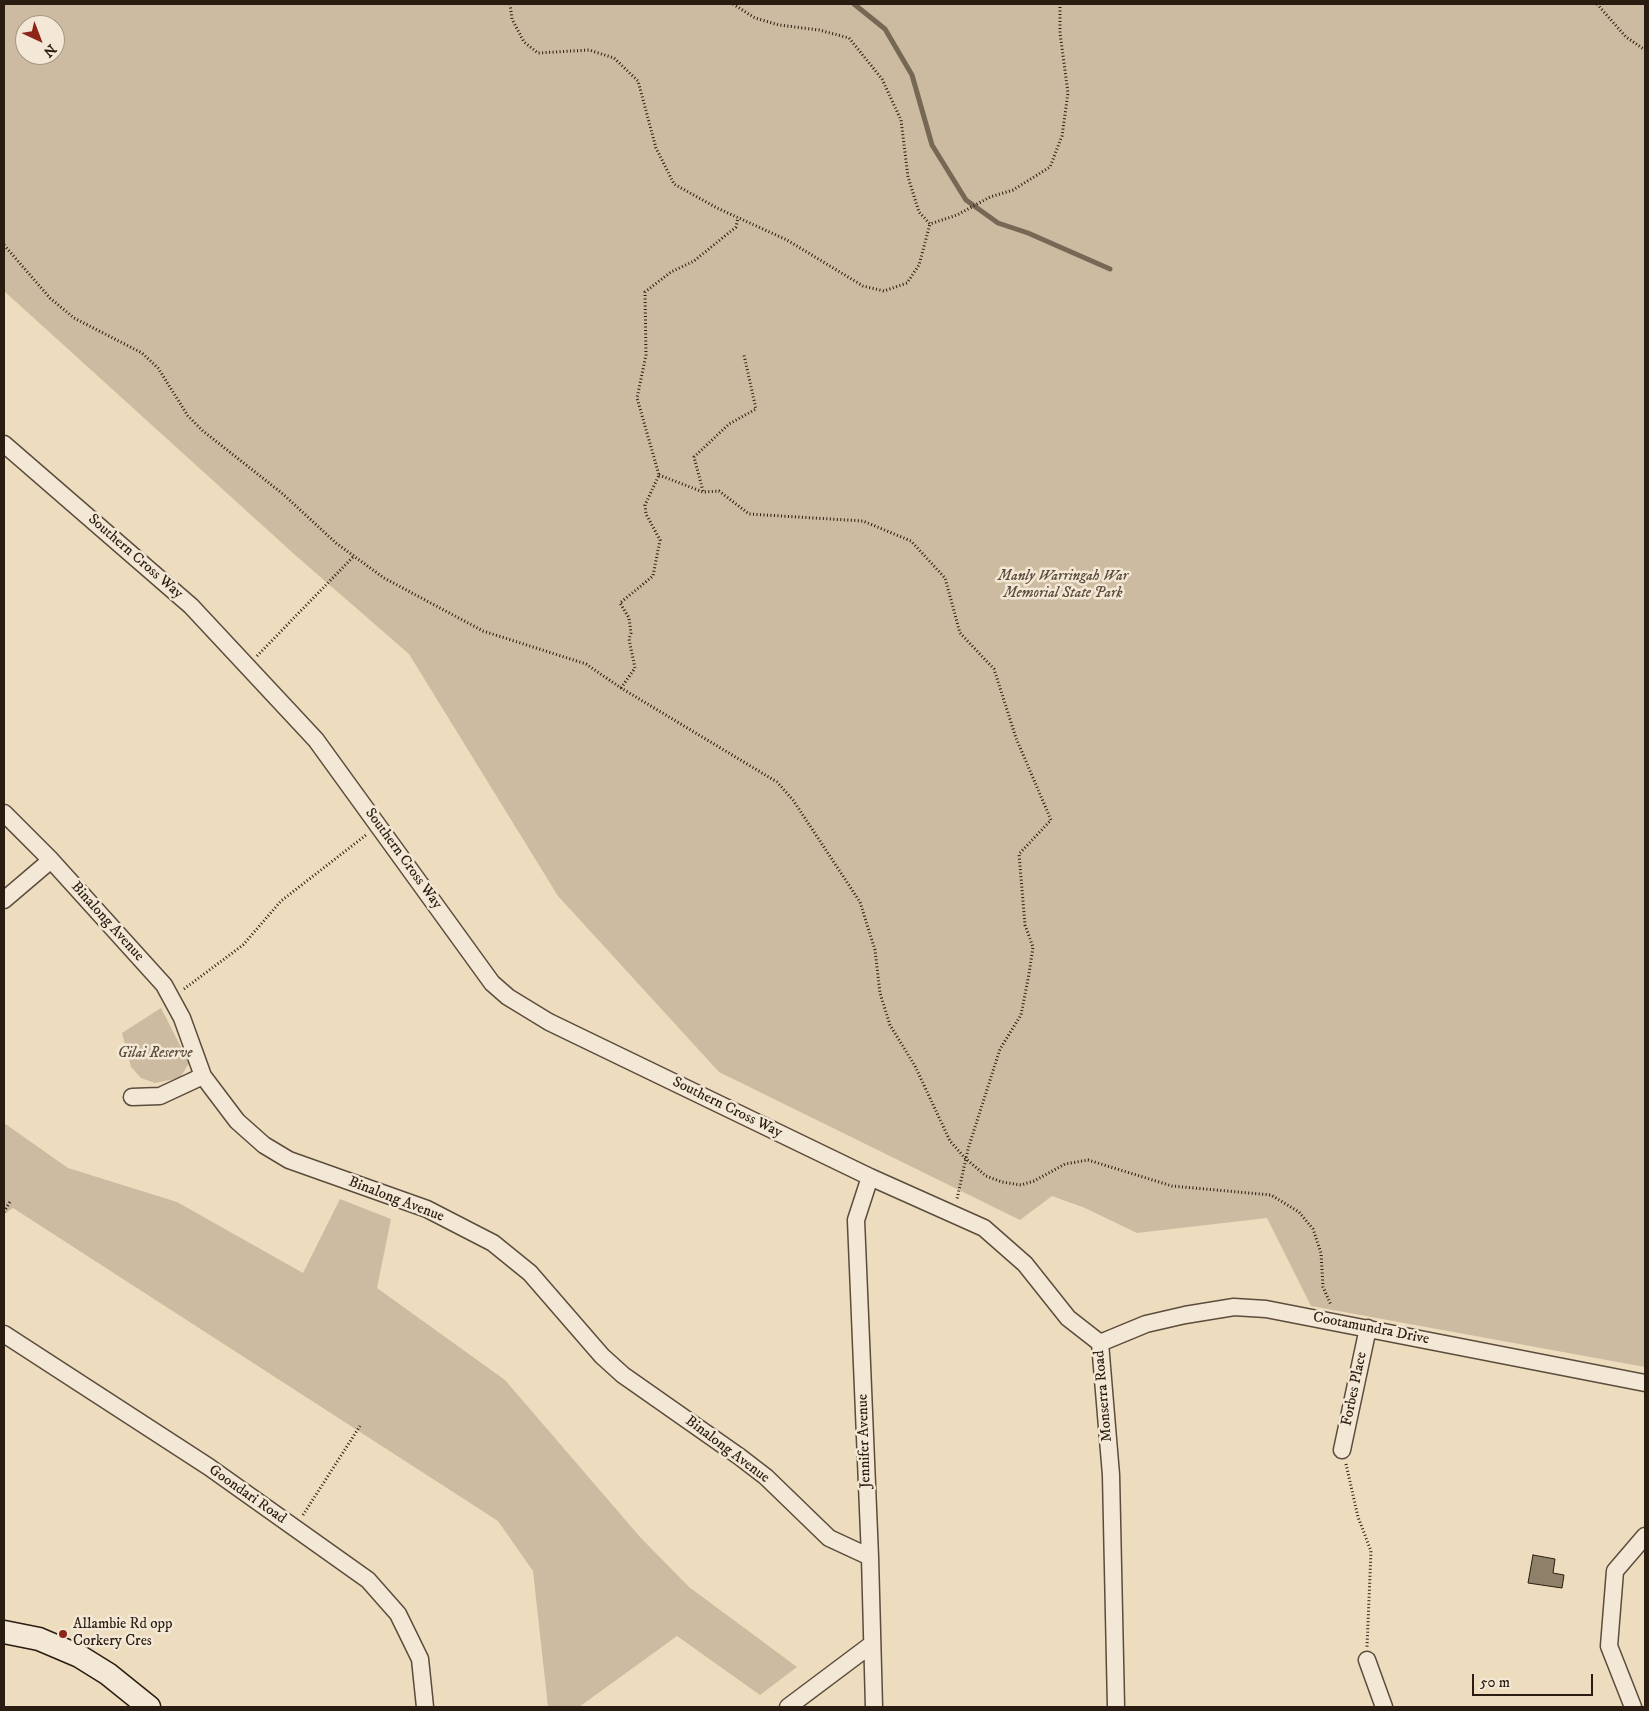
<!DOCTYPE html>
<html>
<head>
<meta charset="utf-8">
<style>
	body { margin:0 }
	#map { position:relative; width:1649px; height:1711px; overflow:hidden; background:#eddcbe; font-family:"IM FELL DW Pica",serif }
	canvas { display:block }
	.frame { position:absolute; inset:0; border:5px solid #2a1c10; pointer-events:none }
	.north { position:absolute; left:15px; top:15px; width:50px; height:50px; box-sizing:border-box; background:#f3e8d5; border:1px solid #a39686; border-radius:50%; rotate:137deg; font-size:14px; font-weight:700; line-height:20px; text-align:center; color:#2a1c10 }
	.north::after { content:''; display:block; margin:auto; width:18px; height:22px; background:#8f2418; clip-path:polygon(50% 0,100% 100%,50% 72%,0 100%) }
	.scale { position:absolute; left:1472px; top:1674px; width:121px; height:22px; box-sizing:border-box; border:2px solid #2a1c10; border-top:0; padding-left:6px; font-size:15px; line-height:18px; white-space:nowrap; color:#2a1c10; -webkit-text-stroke:4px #f3e8d5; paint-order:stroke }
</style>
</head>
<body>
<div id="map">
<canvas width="1649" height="1711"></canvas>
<div class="frame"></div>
<div class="north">N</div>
<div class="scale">50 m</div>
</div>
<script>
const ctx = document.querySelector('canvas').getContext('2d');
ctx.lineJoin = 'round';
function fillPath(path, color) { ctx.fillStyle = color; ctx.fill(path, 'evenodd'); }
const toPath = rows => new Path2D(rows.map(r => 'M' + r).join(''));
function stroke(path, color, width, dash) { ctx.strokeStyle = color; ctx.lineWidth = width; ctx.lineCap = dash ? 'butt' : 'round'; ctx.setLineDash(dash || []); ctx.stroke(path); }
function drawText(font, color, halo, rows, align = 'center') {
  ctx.font = font + ' "IM FELL DW Pica",serif'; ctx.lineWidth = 5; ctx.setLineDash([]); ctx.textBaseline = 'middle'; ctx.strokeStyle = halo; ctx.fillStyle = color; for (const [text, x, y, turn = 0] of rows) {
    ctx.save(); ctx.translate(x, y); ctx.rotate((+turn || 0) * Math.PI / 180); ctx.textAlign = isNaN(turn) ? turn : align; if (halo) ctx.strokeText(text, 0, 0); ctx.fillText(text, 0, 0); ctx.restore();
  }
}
const green = toPath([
	[4,4,1645,4,1645,1367,1311,1306,1267,1218,1137,1233,1085,1208,1052,1196,1020,1220,719,1072,558,896,409,654,294,554,4,291],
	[25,25,55,25,55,55,25,55],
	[161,1008,189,1063,180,1078,155,1083,141,1078,131,1067,122,1033],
	[4,1123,68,1168,177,1202,303,1273,340,1199,391,1219,377,1288,505,1380,640,1537,689,1587,797,1667,760,1695,677,1636,579,1707,548,1707,533,1571,498,1521,13,1208,4,1214]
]);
const stream = toPath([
	[854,4,885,29,912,75,932,145,966,200,998,223,1028,233,1110,269]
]);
const building = toPath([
	[1533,1555,1555,1559,1553,1573,1564,1575,1562,1588,1528,1583,1533,1555]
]);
const path = toPath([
	[510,4,512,19,524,42,538,53,589,50,614,58,638,81,656,148,674,184,717,208,787,240,863,286,884,291,907,283,919,265,930,224],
	[733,4,755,18,779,25,819,30,849,38,882,79,901,120,908,177,919,212,930,224,957,215,990,197,1013,190,1050,167,1062,136,1068,93,1060,33,1060,4],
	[1597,4,1626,37,1645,50],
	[4,245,50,298,74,318,142,353,158,368,188,416,203,431,283,494,336,543,384,578,483,631,586,664,621,688,777,782,793,800,860,902,875,950,880,993,890,1025,915,1066,950,1141,965,1158,986,1176,1002,1182,1021,1185,1034,1181,1065,1164,1088,1160,1172,1186,1271,1195,1299,1212,1313,1229,1321,1253,1323,1287,1331,1305],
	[659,475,703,492,719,491,749,514,863,521,911,541,945,578,960,633,994,669,1016,738,1051,820,1019,854,1025,925,1033,947,1029,974,1021,1015,1000,1049,968,1149,957,1199],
	[703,491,694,457,729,424,756,409,744,355],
	[257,656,354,556],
	[621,688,635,668,629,639,631,633,629,618,620,603,653,576,660,540,646,514,645,505,659,475,637,398,646,355,645,292,671,272,694,261,736,227,738,218],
	[184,989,243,945,281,901,366,835],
	[4,1212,11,1200],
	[1346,1464,1358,1517,1371,1551,1367,1647],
	[303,1515,360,1426]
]);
const minor = toPath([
	[4,444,191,606,316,740,492,983,508,997,549,1022,870,1177,984,1228,1025,1264,1068,1318,1100,1343,1111,1475,1116,1707],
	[4,813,51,860,164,985,182,1018,203,1076,237,1121,264,1145,289,1160,427,1209,493,1243,530,1273,602,1356,623,1375,740,1457,766,1477,829,1538,870,1557],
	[4,900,51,860],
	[132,1097,160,1096,203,1076],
	[870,1177,856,1220,870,1557,874,1707],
	[4,1334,209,1467,368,1580,398,1614,420,1659,425,1707],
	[1100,1343,1146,1324,1185,1315,1234,1307,1266,1309,1645,1383],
	[1342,1450,1368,1328],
	[1367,1660,1384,1707],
	[788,1707,872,1644],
	[1633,1707,1609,1646,1615,1571,1645,1536]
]);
const secondary = toPath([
	[4,1632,39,1639,79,1656,108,1674,149,1707]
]);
const markers = [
	[63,1634,5,"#8f2418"]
];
const streetNames = [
	["Southern Cross Way",135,557,41],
	["Southern Cross Way",403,859,54],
	["Binalong Avenue",107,922,48],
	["Southern Cross Way",727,1108,26],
	["Binalong Avenue",396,1200,21],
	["Cootamundra Drive",1371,1329,11],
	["Forbes Place",1355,1389,-78],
	["Monserra Road",1104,1396,-95],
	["Jennifer Avenue",865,1441,-92],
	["Binalong Avenue",727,1450,37],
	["Goondari Road",247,1495,35]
];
const parkNames = [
	["Manly Warringah War",1063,577],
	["Memorial State Park",1063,594],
	["Gilai Reserve",155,1054]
];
const poiNames = [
	["Allambie Rd opp",73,1625],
	["Corkery Cres",73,1642]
];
fillPath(green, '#ccbba0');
stroke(stream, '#776855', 5);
fillPath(building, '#8f806a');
stroke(building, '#2a1c10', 1);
stroke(minor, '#5b4c3c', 19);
stroke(secondary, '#2a1c10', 25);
stroke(path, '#2a1c10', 3, [1, 2.5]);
stroke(minor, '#f3e8d5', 16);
stroke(secondary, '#f3e8d5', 22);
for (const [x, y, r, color] of markers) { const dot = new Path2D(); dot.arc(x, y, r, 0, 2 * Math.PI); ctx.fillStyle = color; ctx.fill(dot); stroke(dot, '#f3e8d5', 2); }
drawText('15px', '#2a1c10', '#f3e8d5', streetNames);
drawText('italic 15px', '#5b4c3b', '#f3e8d5', parkNames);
drawText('15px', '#2a1c10', '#f3e8d5', poiNames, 'left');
</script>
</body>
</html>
